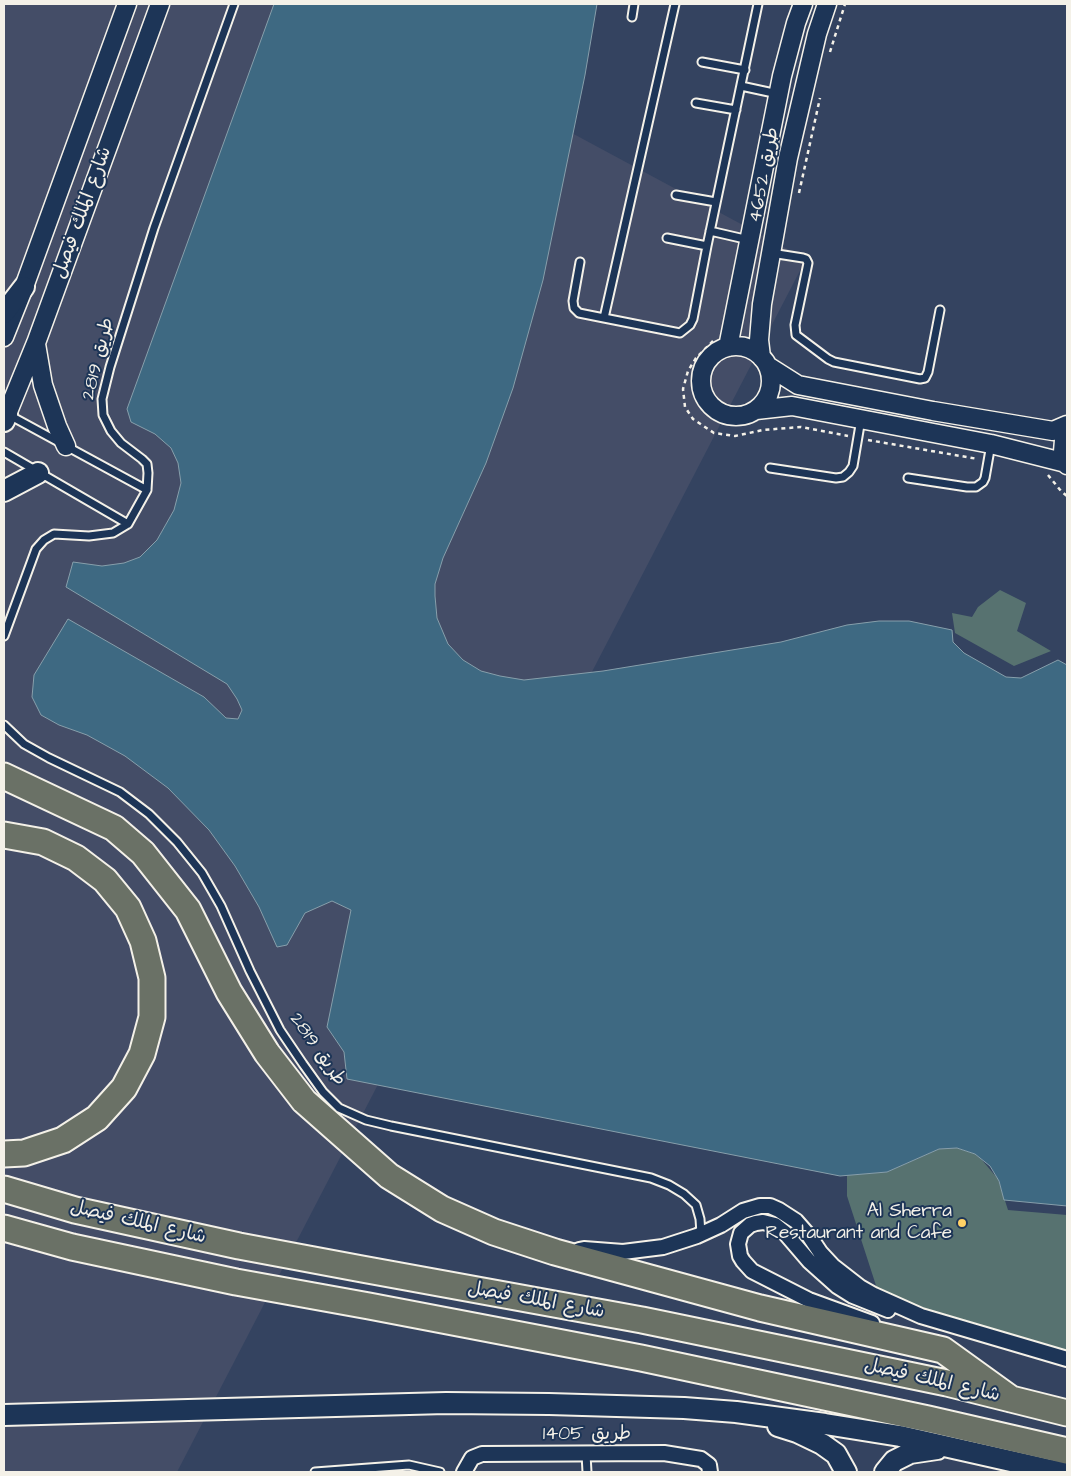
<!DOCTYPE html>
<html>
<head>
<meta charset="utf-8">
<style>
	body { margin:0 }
	#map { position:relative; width:1071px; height:1476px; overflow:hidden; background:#344360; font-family:"Architects Daughter",sans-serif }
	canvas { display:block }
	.frame { position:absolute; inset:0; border:5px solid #f4f1e8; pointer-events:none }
</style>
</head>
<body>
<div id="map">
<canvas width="1071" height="1476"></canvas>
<div class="frame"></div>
</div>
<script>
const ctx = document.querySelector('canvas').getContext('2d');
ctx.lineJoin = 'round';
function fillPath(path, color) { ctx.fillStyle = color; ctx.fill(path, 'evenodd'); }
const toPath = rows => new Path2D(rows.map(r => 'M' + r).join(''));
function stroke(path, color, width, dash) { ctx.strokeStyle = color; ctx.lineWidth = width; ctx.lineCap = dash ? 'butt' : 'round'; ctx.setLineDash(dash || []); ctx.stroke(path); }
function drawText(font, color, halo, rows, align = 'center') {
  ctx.font = font + ' "Architects Daughter","Playpen Sans Arabic",sans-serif'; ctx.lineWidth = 4; ctx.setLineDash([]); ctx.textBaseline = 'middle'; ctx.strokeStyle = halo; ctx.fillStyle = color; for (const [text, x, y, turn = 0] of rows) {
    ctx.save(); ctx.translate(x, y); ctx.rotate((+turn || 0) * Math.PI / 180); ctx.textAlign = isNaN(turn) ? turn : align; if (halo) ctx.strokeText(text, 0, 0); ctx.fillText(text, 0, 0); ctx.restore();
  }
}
const built = toPath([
	[4,4,332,4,806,259,177,1472,4,1472]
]);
const green = toPath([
	[1000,590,1026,603,1017,631,1051,651,1014,666,955,633,952,613,972,617,978,607],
	[957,1148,975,1154,982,1160,998,1179,1008,1210,1067,1215,1067,1362,882,1304,847,1196,847,1175,887,1172,939,1149]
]);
const water = toPath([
	[274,4,597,4,585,75,543,280,513,388,486,463,443,558,435,584,435,596,437,618,448,644,463,660,481,671,500,676,524,680,603,671,781,642,847,625,879,621,909,621,952,630,953,642,964,653,1006,677,1021,678,1058,660,1067,665,1067,1206,1004,1200,999,1181,990,1166,975,1154,957,1148,939,1149,887,1172,840,1176,347,1079,344,1052,327,1027,351,910,332,901,305,913,287,945,277,947,259,907,235,866,209,830,168,788,125,756,87,735,59,725,41,715,32,697,34,675,68,619,204,697,226,718,238,719,242,710,237,699,227,684,66,587,73,562,102,566,124,563,140,557,157,540,174,510,181,483,178,463,171,448,155,434,131,422,127,409,274,4]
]);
const path = toPath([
	[830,52,845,4],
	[799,193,820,98],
	[713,341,696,358,688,371,683,389,685,407,693,419,714,433,735,436,763,430,801,427,848,436],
	[868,440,978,459],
	[1048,475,1061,491,1067,496]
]);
const service = toPath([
	[675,4,604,318,680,333,690,325,693,319,707,246,758,4],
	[632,17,634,4],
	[702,62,745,70],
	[741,86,778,94],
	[696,103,736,110],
	[676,195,716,202],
	[710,231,749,240],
	[667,238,707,246],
	[771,253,803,258,806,259,808,263,795,325,796,335,828,359,834,362,920,379,925,378,928,372,940,310],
	[580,262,573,301,574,308,579,313,604,318],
	[9,415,147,490],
	[4,452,128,524],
	[770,468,836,478,843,477,849,472,853,466,861,419],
	[908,478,967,487,976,487,983,482,985,478,991,444],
	[4,636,36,549,44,540,54,534,89,536,113,533,128,524,147,490,148,473,147,464,142,459,121,443,111,431,103,415,102,399,110,367,154,228,234,4],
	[4,725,24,744,49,758,120,792,149,814,177,842,202,873,221,906,250,971,280,1030,303,1064,323,1092,339,1108,366,1120,391,1126,651,1178,669,1185,684,1194,696,1205,700,1219,701,1234],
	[586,1454,587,1472],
	[315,1472,409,1465,440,1472]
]);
const minor = toPath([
	[579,1250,584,1249,623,1252,663,1247,697,1236,721,1225,743,1211,760,1206,770,1206,779,1210,796,1221,810,1237,820,1252,833,1266,860,1287,874,1295,921,1316,1067,1359],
	[872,1323,809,1300,752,1271,743,1261,740,1256,738,1244,741,1233,750,1225,756,1223,763,1222,775,1225,785,1233,809,1261,837,1286,853,1296,888,1310],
	[464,1472,472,1458,482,1454,664,1453,701,1459,709,1465,710,1472]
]);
const tertiary = toPath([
	[4,337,24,287,127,4],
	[36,344,43,385,57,426,66,446],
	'701 381a35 35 0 1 1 70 0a35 35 0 1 1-70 0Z',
	[728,347,782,76,796,23,803,4],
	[761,357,759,340,762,304,788,158,817,34,827,4],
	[768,366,798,385,933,411,1053,431,1067,425],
	[756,410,792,406,991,444,1066,463],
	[7,414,36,343,160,4],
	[1067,434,1064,440,1063,452,1067,465]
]);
const secondary = toPath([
	[4,313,24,287],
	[4,412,7,414,4,421],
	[4,491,38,473],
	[4,1415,446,1403,549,1404,684,1408,736,1412,825,1424,900,1436,1051,1470,1066,1472],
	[778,1426,797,1432,822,1444,836,1454,846,1472],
	[885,1472,894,1461,910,1453,937,1449]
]);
const motorway = toPath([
	[4,776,114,828,143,853,188,910,229,992,267,1053,304,1101,389,1176,442,1209,494,1232,555,1252,760,1308,943,1350,1011,1399],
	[4,835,43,842,76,858,105,880,128,908,143,941,152,978,152,1017,142,1054,124,1088,97,1118,63,1140,24,1153,4,1154],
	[4,1189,75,1210,239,1246,362,1269,642,1320,947,1383,1067,1413],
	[4,1228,72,1247,236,1282,369,1306,641,1358,928,1419,1067,1451]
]);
const markers = [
	[962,1223,5,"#ffd166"]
];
const streetNames = [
	["طريق 4652",765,175,-79],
	["شارع الملك فيصل",83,213,-70],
	["طريق 2819",99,359,-76],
	["طريق 2819",317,1050,55],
	["شارع الملك فيصل",138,1223,13],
	["شارع الملك فيصل",536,1301,10],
	["شارع الملك فيصل",932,1381,13],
	["طريق 1405",587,1435]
];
const poiNames = [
	["Al Sherra",952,1212],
	["Restaurant and Cafe",952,1234]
];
fillPath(built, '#444d67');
fillPath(green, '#577270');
fillPath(water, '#3e6982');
stroke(water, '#879fab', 1);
stroke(service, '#f4f1e8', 11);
stroke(minor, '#f4f1e8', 18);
stroke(tertiary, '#f4f1e8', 21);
stroke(secondary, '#f4f1e8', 24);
stroke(motorway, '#f4f1e8', 29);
stroke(path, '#f4f1e8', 2.5, [4, 4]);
stroke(service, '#1d3557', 7);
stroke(minor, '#1d3557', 14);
stroke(tertiary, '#1d3557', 18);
stroke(secondary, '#1d3557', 20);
stroke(motorway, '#6a7166', 25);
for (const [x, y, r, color] of markers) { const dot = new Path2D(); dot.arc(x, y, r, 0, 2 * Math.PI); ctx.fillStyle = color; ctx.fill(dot); stroke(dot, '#1d3557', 2); }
drawText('19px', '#f4f1e8', '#1d3557', streetNames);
drawText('19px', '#f4f1e8', '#1d3557', poiNames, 'right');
</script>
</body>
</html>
